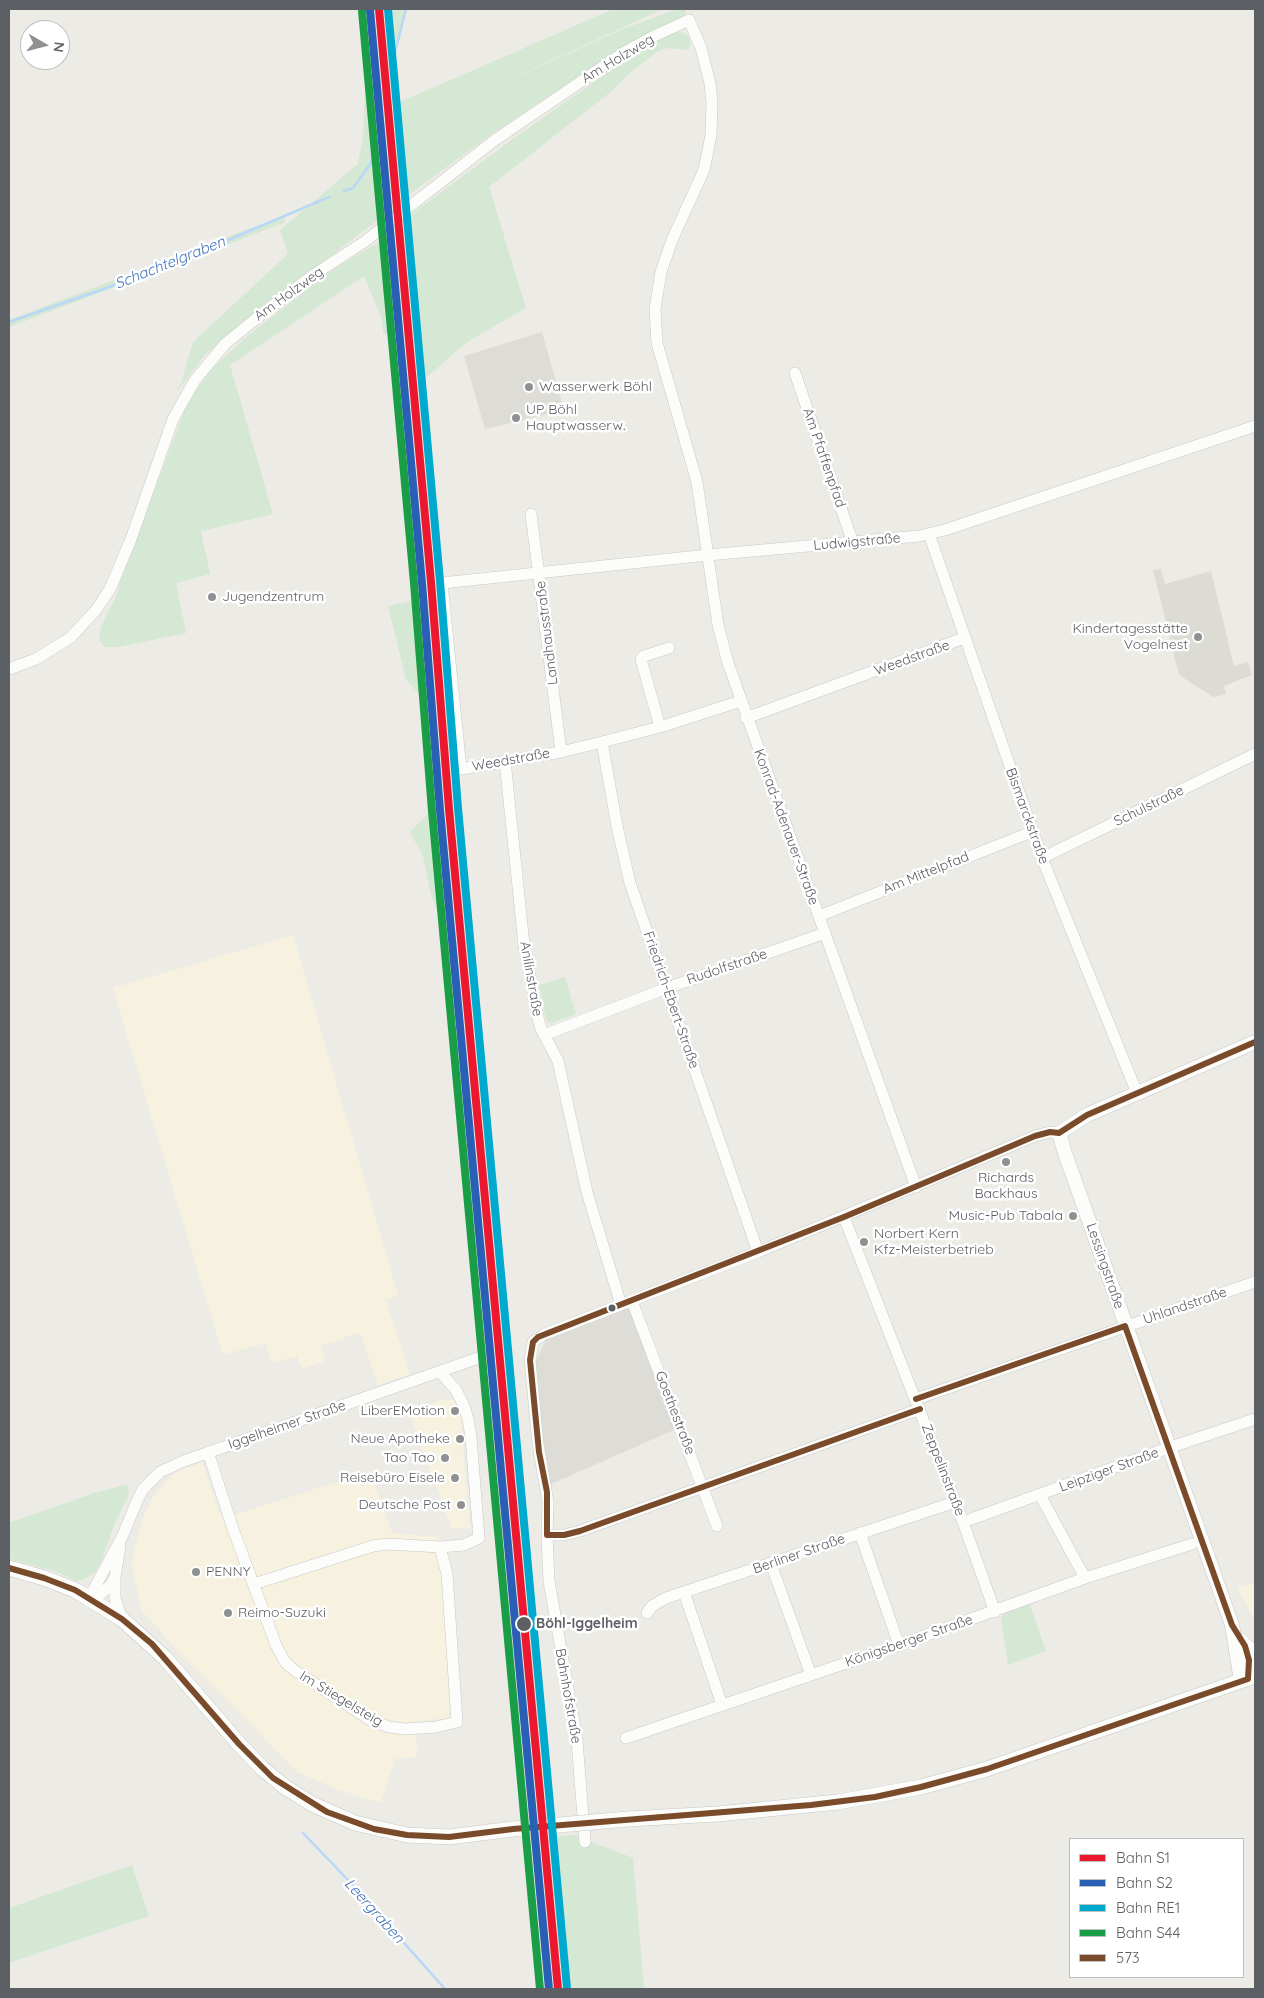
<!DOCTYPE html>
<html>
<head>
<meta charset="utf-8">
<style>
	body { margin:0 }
	#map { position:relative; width:1264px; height:1998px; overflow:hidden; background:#ecebe6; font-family:Quicksand,sans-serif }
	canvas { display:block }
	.frame { position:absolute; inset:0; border:10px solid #5c5f64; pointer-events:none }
	.legend { position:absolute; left:1069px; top:1838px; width:175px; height:140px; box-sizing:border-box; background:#fff; border:1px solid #bebfc1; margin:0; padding:6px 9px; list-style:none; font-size:15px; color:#5c5f64 }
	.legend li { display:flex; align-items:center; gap:10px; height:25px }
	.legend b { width:25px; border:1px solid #bebfc1 }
	.north { position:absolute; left:20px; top:20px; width:50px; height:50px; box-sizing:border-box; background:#fff; border:1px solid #bebfc1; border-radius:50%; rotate:98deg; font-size:14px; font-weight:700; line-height:20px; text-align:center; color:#5c5f64 }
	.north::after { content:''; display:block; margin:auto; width:18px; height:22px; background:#8e9092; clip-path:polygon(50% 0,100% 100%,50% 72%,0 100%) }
</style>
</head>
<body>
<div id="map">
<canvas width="1264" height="1998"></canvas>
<div class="frame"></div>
<ul class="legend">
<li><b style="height:6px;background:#ec192e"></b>Bahn S1</li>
<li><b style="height:6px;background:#2960b5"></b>Bahn S2</li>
<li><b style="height:6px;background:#00a9ce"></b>Bahn RE1</li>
<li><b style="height:6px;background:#1a9d47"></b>Bahn S44</li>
<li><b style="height:6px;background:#7a4b2a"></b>573</li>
</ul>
<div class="north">N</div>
</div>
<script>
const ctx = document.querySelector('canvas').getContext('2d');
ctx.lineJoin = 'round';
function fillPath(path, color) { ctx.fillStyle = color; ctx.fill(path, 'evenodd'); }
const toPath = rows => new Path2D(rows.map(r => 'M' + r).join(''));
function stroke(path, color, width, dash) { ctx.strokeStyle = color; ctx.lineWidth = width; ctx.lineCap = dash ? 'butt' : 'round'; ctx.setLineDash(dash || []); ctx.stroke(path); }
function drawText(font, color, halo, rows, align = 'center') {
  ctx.font = font + ' Quicksand,sans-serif'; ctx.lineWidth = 5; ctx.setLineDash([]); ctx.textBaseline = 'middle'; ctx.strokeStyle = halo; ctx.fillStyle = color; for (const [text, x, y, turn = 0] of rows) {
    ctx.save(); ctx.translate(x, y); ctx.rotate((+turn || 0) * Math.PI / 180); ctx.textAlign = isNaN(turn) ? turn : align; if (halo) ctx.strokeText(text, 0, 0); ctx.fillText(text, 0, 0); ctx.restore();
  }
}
const commercial = toPath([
	[293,935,398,1295,386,1300,410,1374,378,1385,360,1332,321,1346,325,1361,302,1369,297,1356,271,1363,266,1343,223,1355,113,988],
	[459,1399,470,1528,452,1529,409,1413,440,1400],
	[202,1462,222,1519,370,1471,392,1533,439,1537,454,1717,416,1722,417,1757,395,1759,381,1803,339,1790,297,1772,257,1730,175,1648,142,1611,132,1567,136,1542,144,1515,151,1500,164,1483,178,1471],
	[1255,1582,1255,1621,1237,1588]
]);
const industrial = toPath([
	[542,332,564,410,485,429,464,356],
	[630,1306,676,1429,551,1484,544,1457,533,1367,548,1336]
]);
const education = toPath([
	[1161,569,1165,584,1211,571,1234,666,1248,662,1252,675,1224,686,1226,694,1213,697,1179,675,1153,570]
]);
const green = toPath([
	[390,9,407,9,393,49],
	[614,9,663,9,463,101,625,28,678,9,686,10,684,16,620,49,496,131,403,199,395,104],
	[368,17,373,59,383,203,386,214,247,319,206,354,177,391,182,381,193,342,288,254,280,230,358,164,363,137],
	[681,32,688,36,691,42,688,50,668,48,658,51,631,72,613,90,489,187,526,308,467,342,419,384,404,220,510,141,621,63,670,33],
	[285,215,284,223,9,327,9,320],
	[389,236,396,328,384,335,381,317,364,276,230,365,273,514,201,531,210,574,176,583,186,633,119,647,105,647,99,640,101,627,117,594,120,582,188,401,211,370,246,337,329,272],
	[419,599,429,704,406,680,388,606],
	[438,804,448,914,440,916,431,895,423,856,410,832],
	[565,977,576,1014,552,1023,548,1022,546,1019,539,985],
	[124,1485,128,1486,129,1494,114,1525,101,1562,96,1571,85,1579,76,1581,55,1571,9,1559,9,1523,94,1493],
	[1029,1602,1046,1651,1008,1665,1001,1618,1005,1611],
	[574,1835,633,1858,644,1989,565,1989,549,1837],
	[132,1865,149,1916,9,1963,9,1908]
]);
const stream = toPath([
	[395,52,406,9],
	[344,191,353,188,371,163,372,158],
	[9,322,158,270,329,197],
	[303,1833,349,1881,445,1989]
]);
const minor = toPath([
	[795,373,853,543],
	[531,514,561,752],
	[929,534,1042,858,1137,1093],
	[9,669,36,659,70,638,96,610,110,589,131,539,173,419,195,380,225,344,263,313,315,274,364,242,495,140,623,53,652,37,689,20,701,48,710,83,712,103,711,135,704,170,672,240,661,272,655,309,657,343,697,482,718,625,728,663,916,1187],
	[741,701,660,727,602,742,561,752,461,769,442,583,708,555,919,536,945,530,1255,426],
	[746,718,964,638],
	[660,727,641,659,644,656,669,648],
	[602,742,617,826,630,883,758,1252],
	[505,761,524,945,538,1018,541,1029,558,1061,587,1192,621,1305],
	[1042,858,1255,754],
	[819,916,1034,831],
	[544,1035,667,988,825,933],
	[844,1217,963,1522,995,1612],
	[632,1301,717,1526],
	[916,1399,1255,1282],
	[208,1452,233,1529,276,1645,285,1662,294,1670,355,1710,370,1720,389,1727,405,1729,436,1727,457,1722,447,1574,440,1547],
	[1040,1495,1085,1578],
	[963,1522,1168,1448,1255,1419],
	[860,1533,899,1645],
	[547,1535,564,1535,580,1531,920,1409],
	[771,1564,811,1675],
	[115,1577,115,1598,122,1619],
	[254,1584,373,1546,387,1544,440,1547,464,1545,479,1538,471,1437,468,1419,464,1406,456,1390,440,1372],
	[684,1592,722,1705],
	[89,1598,123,1535,137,1501,143,1489,160,1472,184,1461,481,1357],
	[89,1598,98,1596,111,1585,115,1577,120,1546],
	[647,1613,652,1606,666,1598,955,1502],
	[626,1738,899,1645,1085,1578,1192,1544],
	[585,1842,577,1740,549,1581,547,1535,548,1502,538,1444,530,1360,533,1342,545,1334,758,1252,1035,1136,1050,1132,1059,1133]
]);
const tertiary = toPath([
	[1242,1641,1248,1653,1248,1679],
	[1241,1681,1232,1625,1065,1153,1059,1133,1087,1115,1255,1042]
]);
const secondary = toPath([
	[9,1568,44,1578,75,1590,122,1619,165,1658,239,1744,263,1769,285,1787,312,1804,355,1823,407,1835,449,1837,513,1829],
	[1245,1646,1255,1653],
	[628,1819,718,1814,838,1802,921,1787,987,1769,1255,1676]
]);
const secondaryBridge = toPath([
	[513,1829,628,1819]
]);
const bus1 = toPath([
	[1059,1133,1087,1115,1255,1042],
	[916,1399,1125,1326],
	[547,1535,547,1492,539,1452,530,1360,533,1342,538,1337,844,1217,1035,1136,1050,1132,1059,1133],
	[547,1535,564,1535,580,1531,920,1409],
	[9,1568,44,1578,75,1590,122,1619,152,1644,239,1744,273,1778,327,1812,374,1829,407,1835,449,1837,513,1829,811,1805,875,1797,921,1787,987,1769,1248,1679,1249,1660,1245,1646,1232,1625,1125,1326]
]);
const rail1 = toPath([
	[379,9,431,582,449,809,558,1989]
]);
const rail2 = toPath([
	[370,10,422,583,440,810,549,1989]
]);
const rail3 = toPath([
	[388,9,440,581,458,808,567,1988]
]);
const rail4 = toPath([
	[362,11,414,583,432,811,540,1989]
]);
const markers = [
	[529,387,5,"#8e9092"],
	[516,418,5,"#8e9092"],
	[212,597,5,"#8e9092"],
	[1198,637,5,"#8e9092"],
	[1006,1162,5,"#8e9092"],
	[1073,1216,5,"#8e9092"],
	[864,1242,5,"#8e9092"],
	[612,1308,4.5,"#5c5f64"],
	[455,1411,5,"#8e9092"],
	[460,1439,5,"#8e9092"],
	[445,1458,5,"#8e9092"],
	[455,1478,5,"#8e9092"],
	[461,1505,5,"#8e9092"],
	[196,1572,5,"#8e9092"],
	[228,1613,5,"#8e9092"],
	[524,1624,8,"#5c5f64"]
];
const streetNames = [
	["Am Holzweg",618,59,-31],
	["Am Holzweg",289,294,-36],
	["Am Pfaffenpfad",824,458,71],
	["Ludwigstraße",857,542,-5],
	["Landhausstraße",547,633,-97],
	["Weedstraße",912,658,-20],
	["Weedstraße",511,760,-10],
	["Schulstraße",1149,806,-26],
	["Bismarckstraße",1027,816,70],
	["Konrad-Adenauer-Straße",786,827,70],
	["Am Mittelpfad",926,873,-22],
	["Rudolfstraße",727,967,-19],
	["Anilinstraße",531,979,80],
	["Friedrich-Ebert-Straße",671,1000,71],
	["Lessingstraße",1105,1266,71],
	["Uhlandstraße",1185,1306,-19],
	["Goethestraße",675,1413,69],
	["Iggelheimer Straße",287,1425,-19],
	["Zeppelinstraße",943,1470,69],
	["Leipziger Straße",1109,1470,-20],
	["Berliner Straße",799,1554,-19],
	["Königsberger Straße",909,1641,-19],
	["Bahnhofstraße",568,1696,80],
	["Im Stiegelsteig",341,1699,31]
];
const poiNames = [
	["Wasserwerk Böhl",539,387,"left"],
	["UP Böhl",526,410,"left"],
	["Hauptwasserw.",526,426,"left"],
	["Jugendzentrum",222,597,"left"],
	["Kindertagesstätte",1188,629],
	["Vogelnest",1188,645],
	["Richards",1006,1178,"center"],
	["Backhaus",1006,1194,"center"],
	["Music-Pub Tabala",1063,1216],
	["Norbert Kern",874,1234,"left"],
	["Kfz-Meisterbetrieb",874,1250,"left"],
	["LiberEMotion",445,1411],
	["Neue Apotheke",450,1439],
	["Tao Tao",435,1458],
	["Reisebüro Eisele",445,1478],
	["Deutsche Post",451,1505],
	["PENNY",206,1572,"left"],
	["Reimo-Suzuki",238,1613,"left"]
];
const stopNames = [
	["Böhl-Iggelheim",536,1624]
];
const waterNames = [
	["Schachtelgraben",170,263,-22],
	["Leergraben",374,1911,48]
];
fillPath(commercial, '#f6f2df');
fillPath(industrial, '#dddcd7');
fillPath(education, '#dcdbd4');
fillPath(green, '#d4e8d3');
stroke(stream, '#b9d7f7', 2.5);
stroke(minor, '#c9c9c8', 12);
stroke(tertiary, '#c9c9c8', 15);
stroke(secondary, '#c7c8c6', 16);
stroke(minor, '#fcfcfb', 11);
stroke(tertiary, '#fcfcfb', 14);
stroke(secondary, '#fcfcfb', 15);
stroke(secondaryBridge, '#c7c8c6', 16, []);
stroke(secondaryBridge, '#fcfcfb', 15);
stroke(bus1, '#7a4b2a', 6);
stroke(rail1, '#ec192e', 8);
stroke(rail2, '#2960b5', 8);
stroke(rail3, '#00a9ce', 8);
stroke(rail4, '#1a9d47', 8);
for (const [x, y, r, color] of markers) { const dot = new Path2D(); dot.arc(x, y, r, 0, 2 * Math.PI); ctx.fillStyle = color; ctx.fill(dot); stroke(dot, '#fff', 2); }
drawText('14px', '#5c5f64', '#fff', streetNames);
drawText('14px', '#5c5f64', '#fff', poiNames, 'right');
drawText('bold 14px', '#5c5f64', '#fff', stopNames, 'left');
drawText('italic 15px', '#4273ba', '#fff', waterNames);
</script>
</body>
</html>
